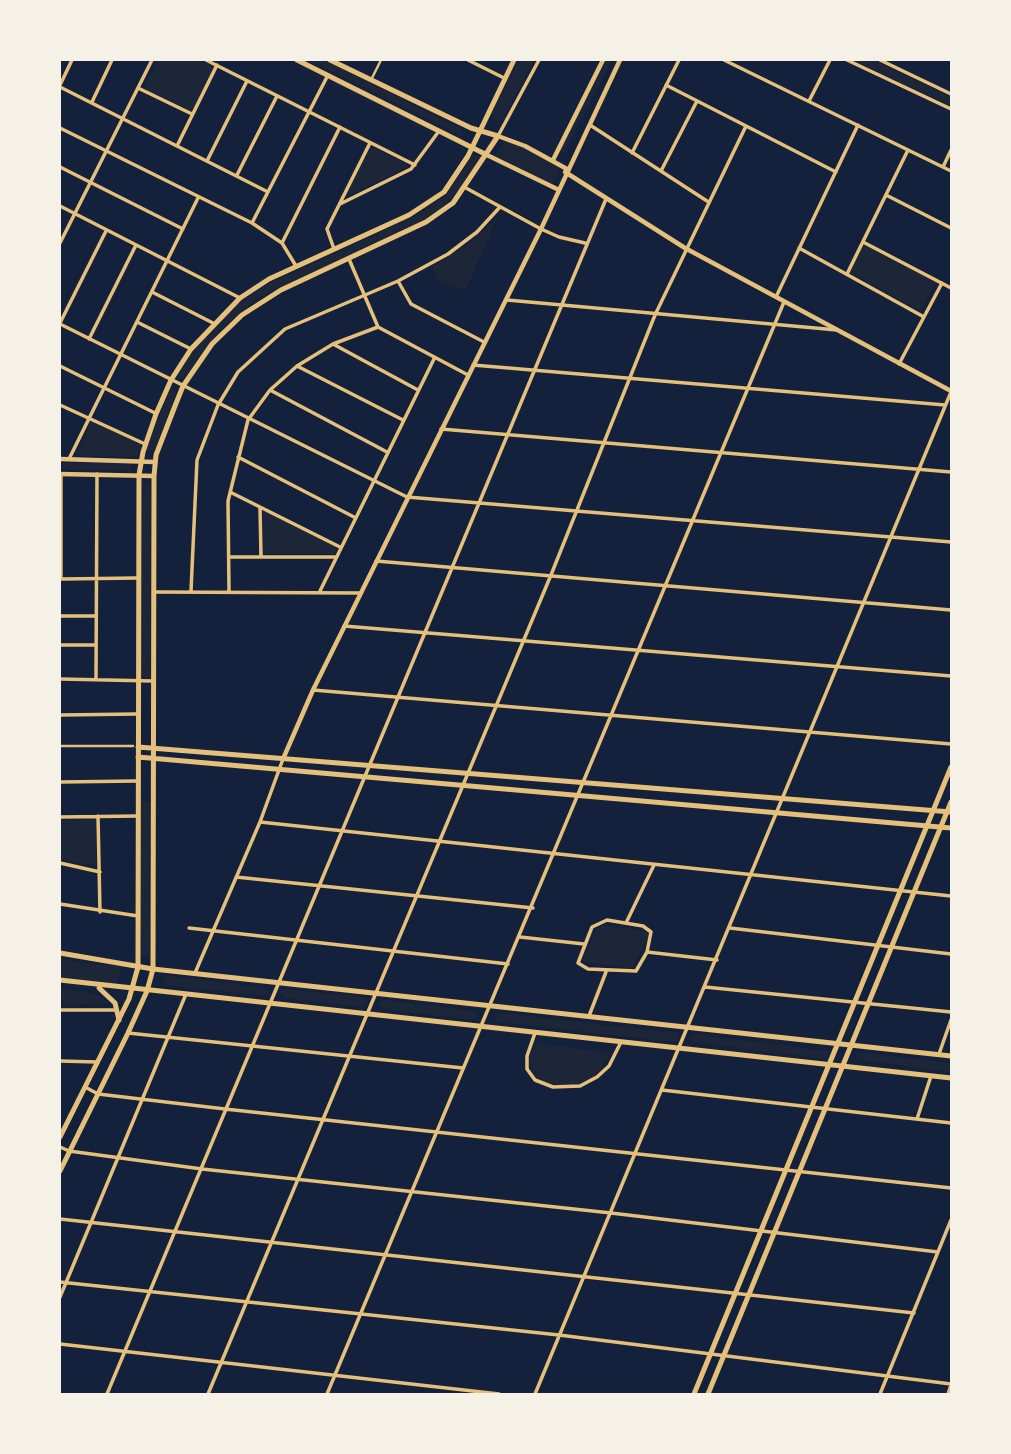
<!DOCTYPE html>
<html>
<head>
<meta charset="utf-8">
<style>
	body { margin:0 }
	#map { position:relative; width:1011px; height:1454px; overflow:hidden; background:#14213d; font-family:Signika,sans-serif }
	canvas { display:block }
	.frame { position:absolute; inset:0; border:61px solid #f6f1e7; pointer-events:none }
</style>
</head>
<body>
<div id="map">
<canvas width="1011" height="1454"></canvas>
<div class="frame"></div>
</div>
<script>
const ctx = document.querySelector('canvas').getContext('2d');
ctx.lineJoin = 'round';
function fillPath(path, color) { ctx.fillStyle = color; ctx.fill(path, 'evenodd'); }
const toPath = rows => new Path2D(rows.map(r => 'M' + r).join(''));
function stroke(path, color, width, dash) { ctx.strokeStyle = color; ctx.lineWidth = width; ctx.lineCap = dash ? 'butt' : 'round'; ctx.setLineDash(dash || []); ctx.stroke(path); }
const green = toPath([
	[158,60,200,60,214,67,192,112,144,88],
	[308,60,324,60,462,129,463,137],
	[519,60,534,60,504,117,498,122,491,114],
	[607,60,612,60,563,154,559,153],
	[853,60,873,60,951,97,951,106],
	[506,140,560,166,558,176,551,184,495,155],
	[371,147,407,164,406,168,352,194,348,192],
	[473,154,481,157,461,187,442,207,422,221,256,299,218,333,183,379,179,379,177,376,197,346,226,312,270,283,413,217,434,204,451,188],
	[497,218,465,291,437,279,432,267,468,244],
	[863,245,937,281,921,311,849,272],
	[170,389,177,392,154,452,146,450],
	[91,421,142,443,137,457,77,455],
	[60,463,131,463,131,471,60,470],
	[150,482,150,678,140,676,143,483],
	[263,511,337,548,334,554,263,554],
	[141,802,149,802,149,956,141,954],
	[96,819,96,866,60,859,60,820],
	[602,925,646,931,649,935,632,969,582,961,597,928],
	[60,959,90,964,122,966,117,983,60,977],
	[164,975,266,988,268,993,264,996,164,985],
	[60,989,97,994,108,1003,63,1005],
	[283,989,364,997,366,1003,363,1007,284,998,280,993],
	[384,1000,475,1011,476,1016,472,1020,382,1009,378,1004],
	[500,1013,677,1033,679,1038,675,1042,498,1022,494,1016],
	[695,1034,828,1051,829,1056,825,1059,693,1042,689,1037],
	[535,1043,613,1053,594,1077,580,1085,562,1087,535,1078,529,1058],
	[861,1052,951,1063,951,1072,859,1060,855,1055]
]);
const pedestrian = toPath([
	[371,80,381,60],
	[60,746,133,746]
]);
const minor = toPath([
	[206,60,415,165],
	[468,60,504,78],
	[724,60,951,171],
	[847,60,951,109],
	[880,60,951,94],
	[60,85,72,60],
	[666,85,836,172],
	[60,87,268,192],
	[138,88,192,114],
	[809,101,830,60],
	[92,102,112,60],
	[590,125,707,201],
	[60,128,252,223,282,243,296,266],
	[498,136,539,60],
	[177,146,217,65],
	[632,153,679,60],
	[207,161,247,81],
	[60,167,183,229],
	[943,167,951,150],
	[661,171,697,101],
	[237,175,277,96],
	[466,188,541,229,559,237,585,243],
	[886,195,951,228],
	[340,204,411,169,439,131],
	[60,206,240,298],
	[252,223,328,75],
	[863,242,951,288],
	[60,243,152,60],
	[282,243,340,127],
	[799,248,924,317],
	[334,249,327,229,370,143],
	[349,259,378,327,468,375],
	[847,274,908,150],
	[398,281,411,304,484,342],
	[152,292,213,323],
	[776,297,858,125],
	[507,300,837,330],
	[137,322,191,349],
	[60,323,106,231],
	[60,324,407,497,951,542],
	[89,339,136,245],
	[333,344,418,390],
	[899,364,942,283],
	[473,365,945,405],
	[60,366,155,413],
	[297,366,403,420],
	[270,390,387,452],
	[60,405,145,444],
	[441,429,951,472],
	[238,457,354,517],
	[69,459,198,198],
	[61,474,61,579],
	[230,492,340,547],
	[260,507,261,557],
	[229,557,335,557],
	[376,561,951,610],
	[62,579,137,578],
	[229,590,228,501,248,420,270,390,297,366,333,344,378,327],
	[191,591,197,460,218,405,238,372,285,329,398,281,448,254,477,232,500,207],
	[320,591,434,359],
	[154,592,360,593],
	[60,616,96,616],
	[344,626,951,676],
	[60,645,96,645],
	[60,679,153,681],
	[96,679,97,474],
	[313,690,951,744],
	[60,715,137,714],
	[60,782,137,781],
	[98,816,100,912],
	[60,817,138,816],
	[260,822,951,896],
	[60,863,100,872],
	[236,877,533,908],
	[60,904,138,916],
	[607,920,643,926,651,932,647,952,636,971,588,969,578,963,592,927,607,920],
	[626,923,654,865],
	[189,928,508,964],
	[730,928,951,954],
	[520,937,584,944],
	[647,952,717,960],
	[195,973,260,822,283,759],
	[705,987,951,1012],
	[60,1010,117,1010],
	[589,1016,606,972],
	[128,1033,463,1068],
	[535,1033,527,1056,527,1069,535,1080,553,1087,580,1086,597,1077,609,1066,621,1042],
	[939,1054,951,1020],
	[60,1061,97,1062],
	[85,1087,98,1094,225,1109,951,1188],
	[662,1090,951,1123],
	[917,1119,931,1076],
	[60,1147,69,1151,202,1169,611,1213,938,1252],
	[60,1219,914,1313],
	[60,1282,559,1335,951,1384],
	[60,1297,186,994],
	[60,1344,499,1394],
	[107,1394,606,199],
	[208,1394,551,575,655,315,746,126],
	[327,1394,784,302],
	[535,1394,951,392],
	[880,1394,951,1220],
	[948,1394,951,1385]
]);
const tertiary = toPath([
	[498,136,525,146,567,169],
	[487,155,557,189],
	[553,160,603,60],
	[565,172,685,248,951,391],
	[60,459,155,462],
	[60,474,154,476],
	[283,759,313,690,541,229,620,60]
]);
const secondary = toPath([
	[297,60,487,155],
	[138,747,951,812],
	[138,757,951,828],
	[60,1137,129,999,138,967,139,475,143,452,156,414,171,380,191,349,240,298,269,279,409,215,444,192,468,156,514,60],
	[60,1171,128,1033,147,991,153,969,154,476,156,455,175,406,183,386,212,344,242,315,281,290,426,222,453,203,498,136,471,128,330,60],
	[694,1394,951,767],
	[708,1394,951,802]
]);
const primary = toPath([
	[60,953,153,969,951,1056],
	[60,980,951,1078],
	[99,988,115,1003,119,1020]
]);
fillPath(green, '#1d2539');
stroke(pedestrian, '#e5c07b', 2.5);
stroke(minor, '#e5c07b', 3.5);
stroke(tertiary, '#e5c07b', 4.5);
stroke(secondary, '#e5c07b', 5);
stroke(primary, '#e5c07b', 5);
</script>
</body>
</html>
